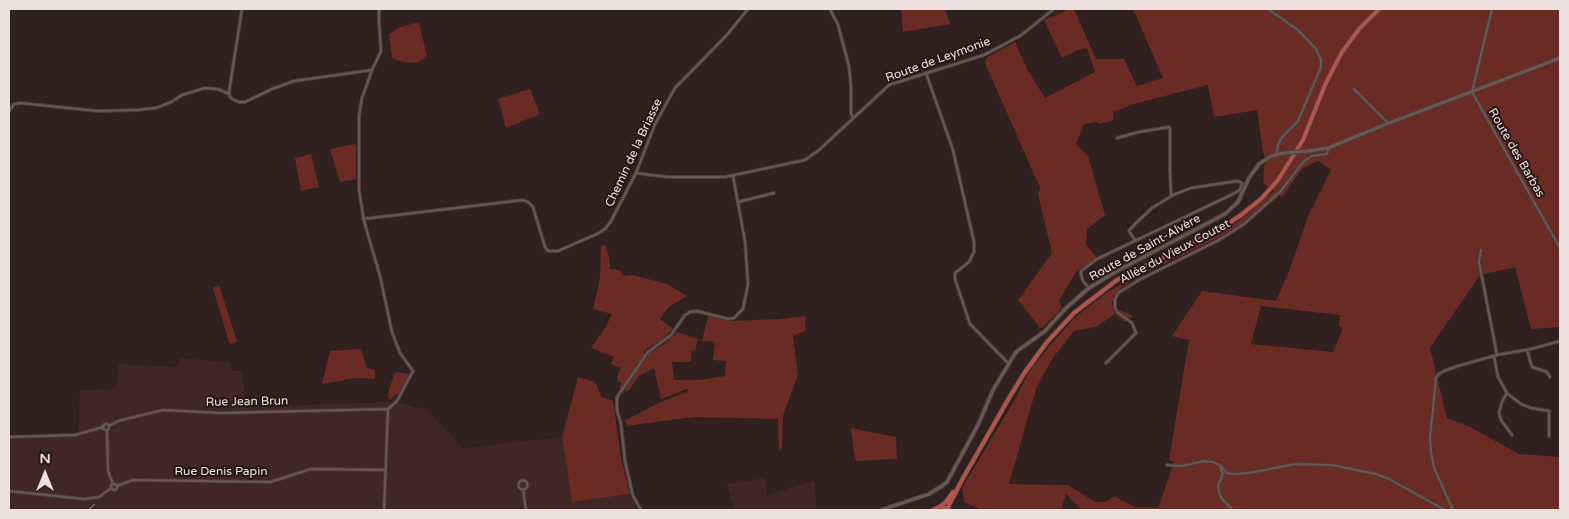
<!DOCTYPE html>
<html>
<head>
<meta charset="utf-8">
<style>
	body { margin:0 }
	#map { position:relative; width:1569px; height:519px; overflow:hidden; background:#30201e; font-family:"Varela Round",sans-serif }
	canvas { display:block }
	.frame { position:absolute; inset:0; border:10px solid #ece1df; pointer-events:none }
	.north { position:absolute; left:20px; top:449px; width:50px; height:50px; -webkit-text-stroke:4px #261715; paint-order:stroke; rotate:0deg; font-size:14px; font-weight:700; line-height:20px; text-align:center; color:#ece1df }
	.north::after { content:''; display:block; margin:auto; width:18px; height:22px; background:#ece1df; clip-path:polygon(50% 0,100% 100%,50% 72%,0 100%) }
</style>
</head>
<body>
<div id="map">
<canvas width="1569" height="519"></canvas>
<div class="frame"></div>
<div class="north">N</div>
</div>
<script>
const ctx = document.querySelector('canvas').getContext('2d');
ctx.lineJoin = 'round';
function fillPath(path, color) { ctx.fillStyle = color; ctx.fill(path, 'evenodd'); }
const toPath = rows => new Path2D(rows.map(r => 'M' + r).join(''));
function stroke(path, color, width, dash) { ctx.strokeStyle = color; ctx.lineWidth = width; ctx.lineCap = dash ? 'butt' : 'round'; ctx.setLineDash(dash || []); ctx.stroke(path); }
function drawText(font, color, halo, rows, align = 'center') {
  ctx.font = font + ' "Varela Round",sans-serif'; ctx.lineWidth = 4; ctx.setLineDash([]); ctx.textBaseline = 'middle'; ctx.strokeStyle = halo; ctx.fillStyle = color; for (const [text, x, y, turn = 0] of rows) {
    ctx.save(); ctx.translate(x, y); ctx.rotate((+turn || 0) * Math.PI / 180); ctx.textAlign = isNaN(turn) ? turn : align; if (halo) ctx.strokeText(text, 0, 0); ctx.fillText(text, 0, 0); ctx.restore();
  }
}
const built = toPath([
	[180,358,229,362,232,371,242,371,246,407,387,402,400,403,427,410,463,448,562,437,572,502,630,494,637,510,9,510,9,437,78,435,80,390,96,390,97,389,115,390,119,364,179,367],
	[765,478,767,495,814,480,817,510,734,510,727,484]
]);
const green = toPath([
	[901,9,945,9,950,24,903,32],
	[1070,9,1074,9,1096,59,1124,59,1137,86,1163,78,1133,9,1560,9,1560,327,1531,329,1515,267,1480,275,1430,348,1447,418,1470,427,1519,454,1560,457,1560,510,1082,510,1066,494,1061,510,982,510,964,502,962,488,1017,396,1031,368,1073,319,1105,294,1133,277,1222,233,1240,220,1274,191,1263,183,1265,157,1263,152,1257,110,1214,117,1208,85,1134,104,1113,112,1114,119,1108,122,1099,124,1097,122,1084,124,1076,144,1088,156,1105,215,1087,229,1086,245,1097,258,1076,272,1059,301,1062,308,1041,329,1018,300,1052,253,1038,194,1040,188,985,63,986,58,1015,42,1027,69,1045,98,1095,72,1087,48,1078,50,1062,58,1044,20],
	[1318,161,1331,170,1308,216,1289,271,1276,301,1202,291,1172,336,1189,340,1169,460,1174,462,1158,508,1135,507,1114,496,1106,502,1095,502,1068,485,1009,484,1036,389,1052,359,1074,331,1096,327,1115,314,1125,322,1133,316,1120,310,1115,314,1112,303,1114,296,1121,288,1151,270,1218,238,1249,219,1277,193,1282,197,1303,168],
	[1261,306,1340,315,1339,326,1343,328,1333,352,1251,344],
	[419,22,427,57,417,63,403,62,392,58,389,34,400,27],
	[530,89,540,114,506,128,498,99],
	[356,144,356,179,340,182,330,149],
	[311,154,319,187,301,191,295,158],
	[605,245,609,257,610,269,620,270,623,276,632,275,667,284,687,296,669,307,660,319,673,329,663,339,648,348,643,353,648,354,667,342,677,332,698,339,695,351,692,350,691,362,672,362,674,380,699,380,725,376,726,361,713,360,715,342,702,341,708,316,730,321,779,319,806,316,805,331,793,336,798,375,783,416,782,449,779,451,778,419,694,417,626,426,626,420,661,402,689,391,687,389,661,399,654,368,639,376,628,391,619,388,622,383,617,381,617,377,621,368,611,364,614,357,591,348,605,328,612,314,593,309,600,278,601,246],
	[219,285,237,341,232,344,229,343,213,288],
	[361,349,367,368,375,370,375,379,355,378,322,384,330,351],
	[395,372,410,374,399,393,390,399,388,396,389,389],
	[578,377,595,382,602,397,613,401,621,458,630,494,572,502,562,437],
	[851,428,896,437,897,459,855,461]
]);
const minor = toPath([
	[242,9,229,92,230,97,234,100,239,102,245,102,272,89,294,81,372,70],
	[381,9,379,11,379,21,381,51,372,70,362,98,359,115,359,190,364,221,380,276,392,332,400,353,413,371,397,401,388,409],
	[830,9,838,25,849,66,851,87,851,113,853,118],
	[1268,9,1298,30,1316,49,1321,60,1321,67,1298,121,1283,136,1278,144,1277,154],
	[1492,9,1472,92,1560,248],
	[926,73,953,150,974,242,974,252,969,262,955,273,955,279,970,324,1008,363],
	[1354,89,1388,123],
	[9,111,14,104,21,103,97,111,137,110,156,108,171,102,182,95,205,88,218,89,229,94],
	[1117,138,1139,132,1169,127,1170,129,1170,171,1171,194,1173,195],
	[636,173,667,177,725,177,805,160,819,150,889,85,984,55,1020,36,1054,9],
	[738,202,774,193],
	[363,219,523,200,528,202,533,207,545,247,548,251,558,251,597,234,605,229,611,221,636,173,655,124,675,88,726,36,748,9],
	[1481,250,1479,262,1497,355],
	[1089,288,1083,281,1081,274,1081,271,1097,259,1231,195,1240,190,1242,183,1238,181,1191,188,1173,195,1152,208,1136,223,1129,231,1135,240],
	[1527,350,1532,367,1547,372,1550,377],
	[1494,356,1498,377,1507,393,1502,402,1499,413,1501,420,1512,435],
	[1106,363,1136,333,1132,323,1117,312,1115,307,1115,299,1118,293,1139,280,1219,240,1244,224,1280,192,1304,161,1312,156,1327,154,1328,149],
	[1508,394,1521,404,1531,408,1549,411,1549,436],
	'103 427a3 3 0 1 1 6 0a3 3 0 1 1-6 0Z',
	[109,426,118,421,163,410,221,413,388,409],
	[107,430,108,471,113,484],
	[9,437,75,435,103,427],
	[1167,465,1182,466,1204,461,1212,462,1220,465,1227,473,1235,474,1249,473,1295,464,1332,465,1376,474,1389,479,1445,510],
	[1220,467,1223,474,1218,485,1219,492,1222,499,1233,510],
	'518.5 485a4.5 4.5 0 1 1 9 0a4.5 4.5 0 1 1-9 0Z',
	'111 487a3 3 0 1 1 6 0a3 3 0 1 1-6 0Z',
	[117,486,133,480,270,482,311,469,386,470],
	[523,490,526,510],
	[9,491,84,499,99,497,111,488],
	[384,510,388,409],
	[641,510,633,496,625,461,621,424,617,410,617,397,648,352,671,335,685,315,690,312,697,311,728,319,734,318,743,309,748,284,745,241,733,176],
	[1453,510,1434,468,1431,452,1430,437,1436,378,1439,374,1444,371,1458,366,1497,355,1531,349,1560,341]
]);
const secondary = toPath([
	[1308,151,1328,148,1384,125,1560,58],
	[881,510,929,494,942,486,947,482,979,423,993,390,1016,352,1045,331,1067,307,1089,288,1117,271,1225,214,1238,202,1249,178,1259,164,1271,156,1284,153]
]);
const primary = toPath([
	[941,506,946,502,953,492],
	[933,510,941,506,948,510],
	[948,510,949,505,962,480,1009,398,1025,372,1047,342,1074,313,1117,280,1220,229,1241,215,1261,199,1278,180,1303,140,1325,85,1342,52,1360,28,1379,9]
]);
const rail = toPath([
	[88,510,101,499]
]);
const secondaryBridge = toPath([
	[1284,153,1308,151]
]);
const streetNames = [
	["Route de Leymonie",938,60,-20],
	["Chemin de la Briasse",634,153,-65],
	["Route des Barbas",1516,153,60],
	["Route de Saint-Alvère",1145,248,-29],
	["Allée du Vieux Coutet",1175,252,-28],
	["Rue Jean Brun",247,402,-1],
	["Rue Denis Papin",221,472]
];
fillPath(built, '#3e2724');
fillPath(green, '#6a2b24');
stroke(minor, '#4b3e3c', 4);
stroke(secondary, '#4b3e3c', 5);
stroke(primary, '#4b3e3c', 5.5);
stroke(minor, '#6a5754', 2);
stroke(secondary, '#6a5754', 3);
stroke(primary, '#af554c', 4);
stroke(rail, '#a09391', 1, [9, 9]);
stroke(secondaryBridge, '#4b3e3c', 5, []);
stroke(secondaryBridge, '#6a5754', 3);
drawText('12px', '#ece1df', '#261715', streetNames);
</script>
</body>
</html>
